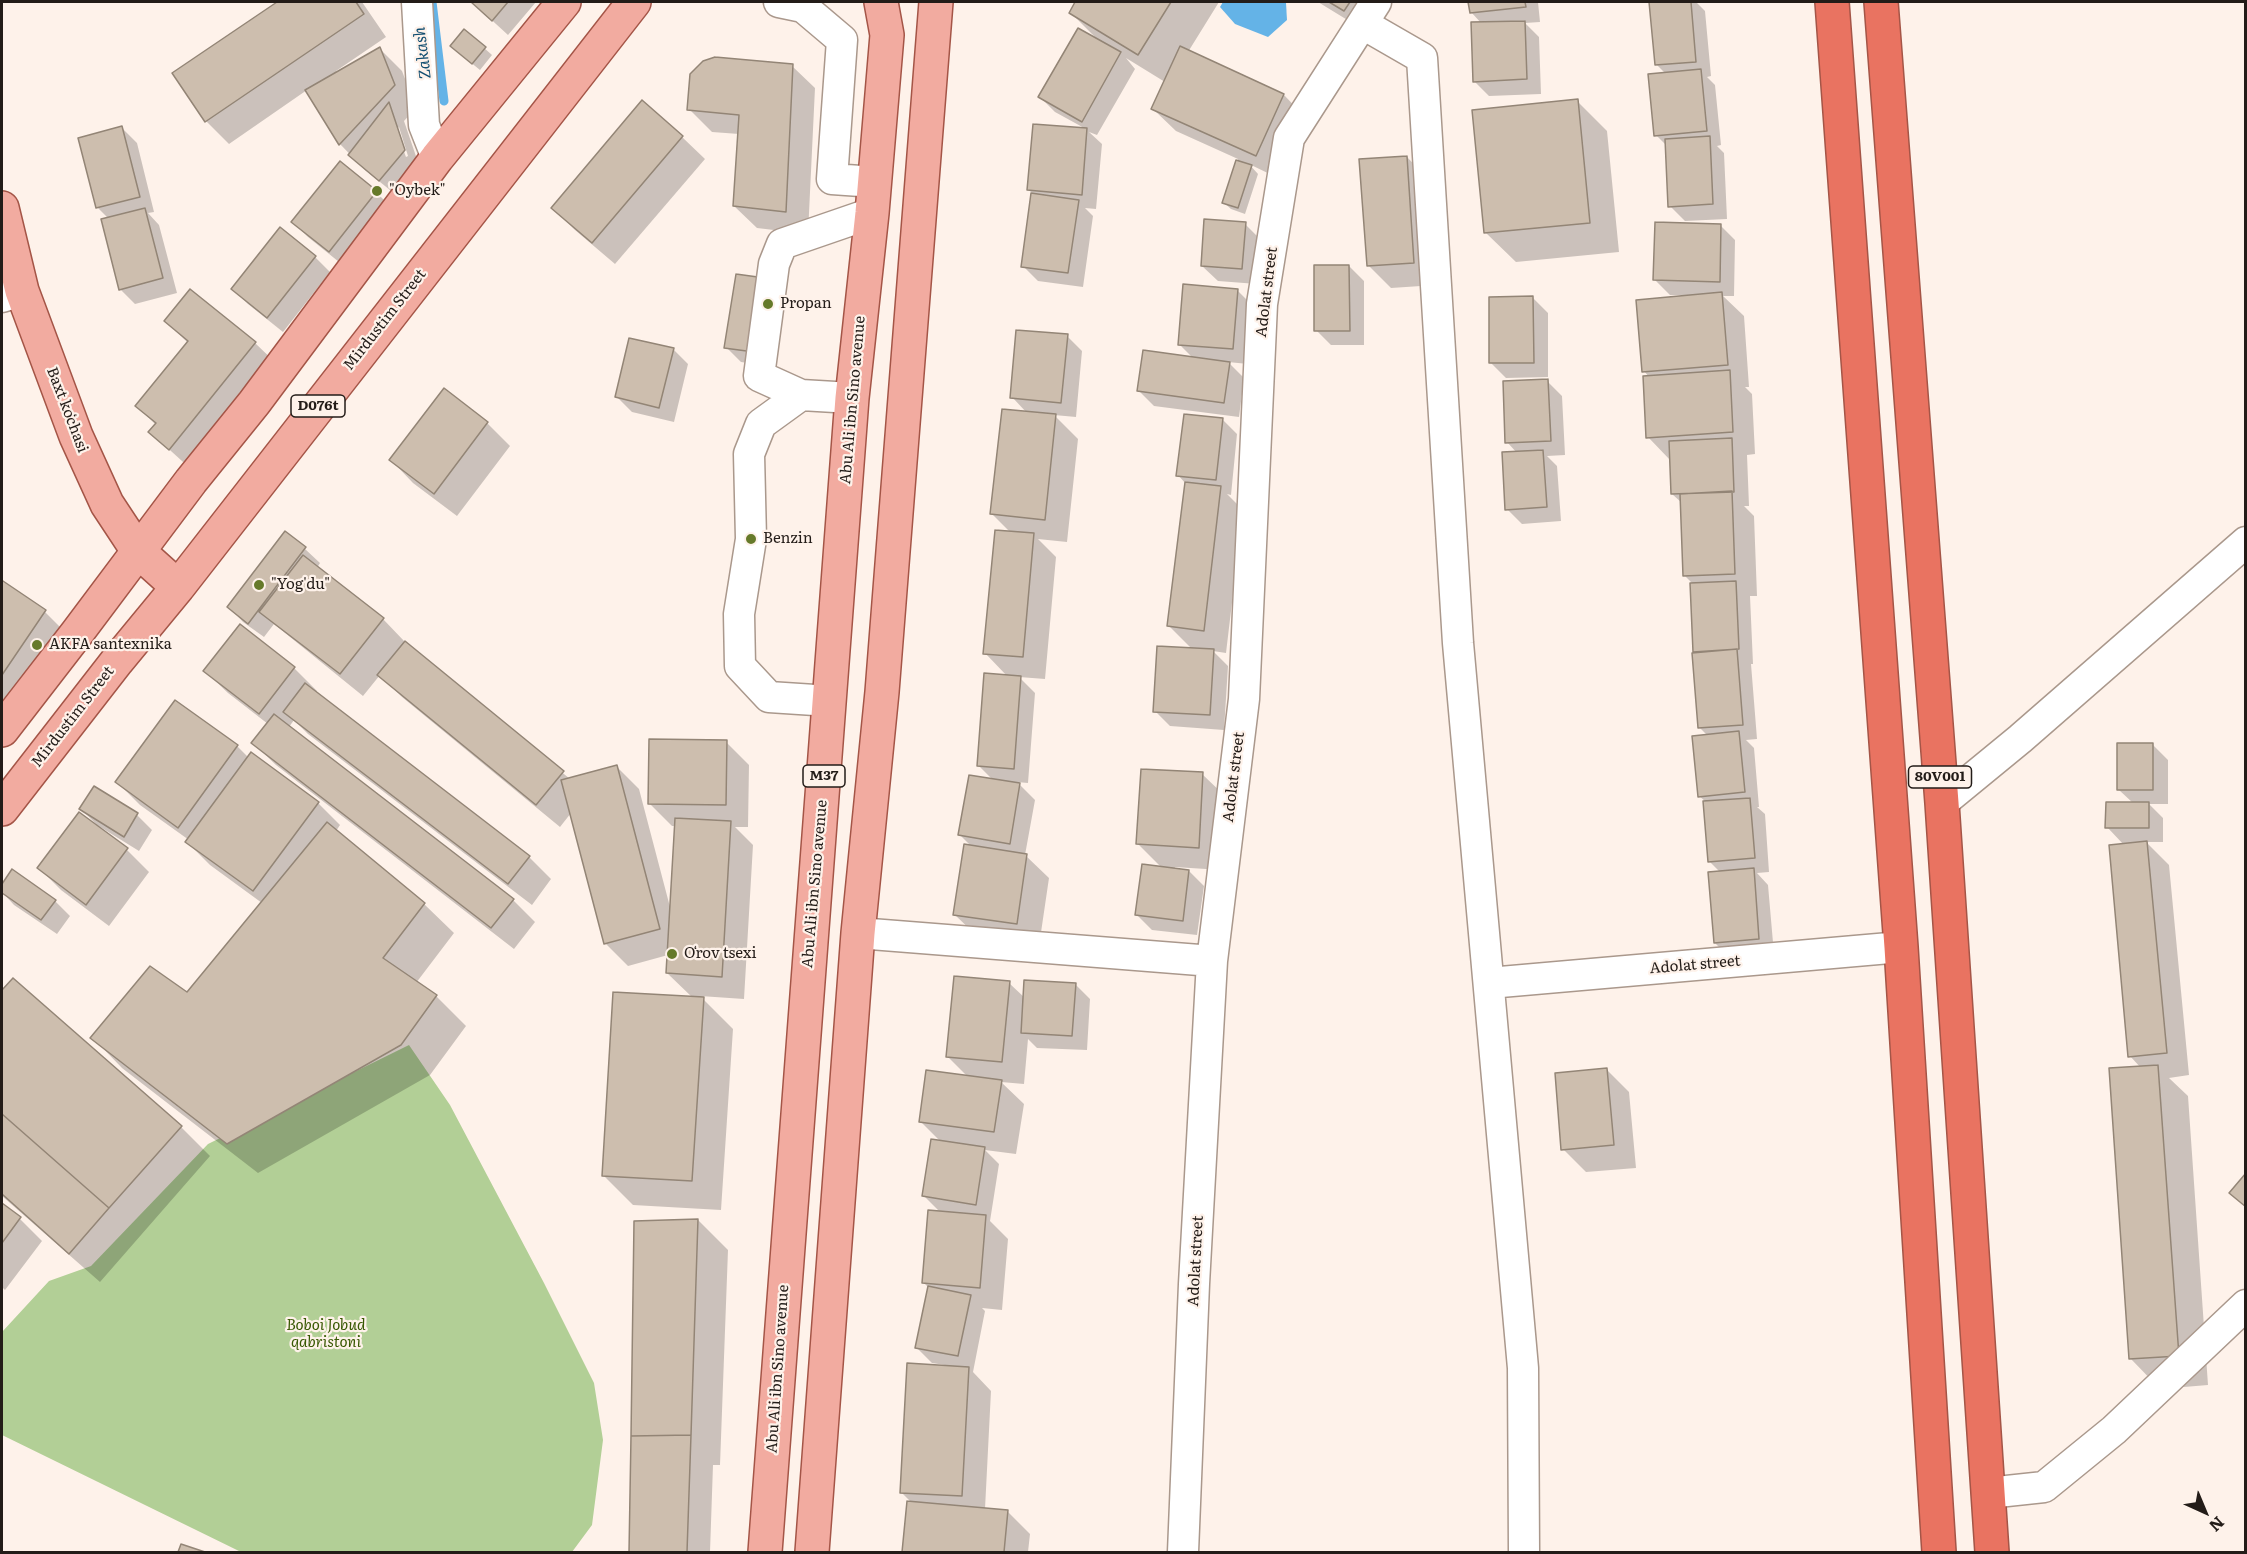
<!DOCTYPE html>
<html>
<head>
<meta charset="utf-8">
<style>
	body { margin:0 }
	#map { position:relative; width:2247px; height:1554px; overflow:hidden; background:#fef2ea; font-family:Literata,serif }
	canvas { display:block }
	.frame { position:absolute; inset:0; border:3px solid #231c18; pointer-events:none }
	.north { position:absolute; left:2175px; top:1482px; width:60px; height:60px; -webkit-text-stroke:4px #fef2ea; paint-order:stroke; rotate:136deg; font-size:16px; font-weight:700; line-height:24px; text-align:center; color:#231c18 }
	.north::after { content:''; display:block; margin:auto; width:21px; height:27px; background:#231c18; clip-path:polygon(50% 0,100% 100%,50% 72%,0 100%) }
</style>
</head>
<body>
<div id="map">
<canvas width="2247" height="1554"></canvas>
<div class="frame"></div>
<div class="north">N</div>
</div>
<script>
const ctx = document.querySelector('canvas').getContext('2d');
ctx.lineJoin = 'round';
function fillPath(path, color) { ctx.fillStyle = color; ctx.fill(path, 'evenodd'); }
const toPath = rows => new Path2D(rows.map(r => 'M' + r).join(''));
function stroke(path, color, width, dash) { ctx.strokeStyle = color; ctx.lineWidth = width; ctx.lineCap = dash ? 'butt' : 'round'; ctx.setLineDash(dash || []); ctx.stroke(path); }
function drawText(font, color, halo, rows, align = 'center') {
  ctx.font = font + ' Literata,serif'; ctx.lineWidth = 4.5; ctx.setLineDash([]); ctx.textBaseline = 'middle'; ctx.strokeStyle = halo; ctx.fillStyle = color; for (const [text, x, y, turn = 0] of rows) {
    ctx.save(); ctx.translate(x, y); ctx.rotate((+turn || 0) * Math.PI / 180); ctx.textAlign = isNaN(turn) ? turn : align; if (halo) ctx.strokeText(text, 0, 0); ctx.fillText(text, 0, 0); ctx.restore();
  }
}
const green = toPath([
	[409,1045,450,1105,544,1283,594,1383,603,1440,592,1525,572,1552,241,1552,2,1435,2,1332,49,1281,91,1266,208,1144]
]);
const water = toPath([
	[1223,2,1283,2,1286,3,1287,20,1268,37,1235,24,1220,7]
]);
const shadow = toPath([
	[280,2,362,2,386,37,336,71,337,73,379,48,402,71,416,108,404,121,419,165,395,194,365,170,340,144,307,90,229,144,206,121,174,73],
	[399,127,408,156,406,157,396,130],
	[472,2,536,2,508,35],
	[1077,2,1219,2,1188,52,1284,95,1306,118,1278,178,1249,164,1258,174,1245,214,1231,209,1223,202,1238,159,1176,131,1153,109,1165,82,1126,58,1135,69,1097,135,1089,132,1102,144,1096,209,1085,208,1093,216,1083,287,1038,281,1023,266,1033,194,1029,190,1086,129,1055,112,1040,97,1098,40,1070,12],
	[1318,2,1386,2,1367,32],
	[1470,2,1538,2,1540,22,1525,23,1539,37,1541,94,1489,96,1474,81,1482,24,1471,12],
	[1651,2,1703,2,1697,3,1705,11,1711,76,1707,77,1715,85,1721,145,1717,146,1724,153,1727,219,1685,221,1670,206,1667,146,1656,135,1666,74,1657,65],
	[465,31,492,55,480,70,459,53],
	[792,66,815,88,808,234,757,228,734,206,739,134,712,132,689,109],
	[1577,101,1607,131,1619,252,1516,262,1486,233],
	[642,103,682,137,705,159,615,264,575,230,553,208],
	[122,128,137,143,154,212,148,213,159,225,177,293,135,304,120,289,109,219,98,208],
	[1407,157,1429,180,1436,285,1391,288,1368,265],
	[340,163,376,192,391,207,344,266,308,237,293,222],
	[1245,224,1260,239,1257,284,1218,281,1202,266],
	[1720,225,1735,240,1734,296,1723,296,1744,316,1749,387,1745,387,1752,394,1755,454,1747,455,1749,506,1744,506,1754,516,1757,596,1750,596,1753,664,1751,664,1757,739,1746,740,1754,748,1759,807,1757,807,1765,814,1769,872,1757,873,1768,885,1774,954,1730,958,1715,943,1720,872,1709,861,1705,801,1699,796,1708,736,1699,727,1698,654,1695,651,1692,583,1684,575,1682,503,1672,494,1671,461,1648,437,1649,377,1644,371,1683,297,1683,295,1670,295,1655,280],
	[280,229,315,257,330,272,283,332,248,304,233,289],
	[1349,266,1364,281,1364,345,1331,345,1316,330],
	[764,280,768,366,741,362,726,347],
	[1237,290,1252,305,1248,364,1228,362,1244,378,1239,417,1154,406,1138,390,1193,358,1179,344],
	[1533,298,1548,313,1548,377,1506,378,1491,363],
	[166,321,255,343,278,365,193,471,150,432,156,425,137,406,188,343],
	[1067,336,1082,351,1076,417,1054,415,1078,439,1067,542,1038,539,1056,557,1045,679,1019,677,1035,693,1028,783,1017,782,1035,800,1025,855,1049,878,1039,946,978,937,955,915,972,847,960,835,993,780,978,765,1008,677,985,653,1011,533,992,514,1027,413,1012,397],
	[673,349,688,364,674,422,632,412,617,397],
	[1547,381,1562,396,1565,455,1547,456,1557,466,1561,521,1522,524,1507,509,1517,453,1507,442],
	[444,390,487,423,510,446,457,516,413,483,391,460],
	[1222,419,1237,434,1231,495,1227,494,1243,510,1226,653,1213,651,1228,666,1224,730,1170,726,1155,711,1193,650,1169,626,1186,484,1178,475],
	[285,533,305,549,320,563,317,568,383,619,405,642,570,779,617,767,639,789,670,907,676,826,672,826,650,804,726,742,749,765,748,827,735,827,753,845,744,999,700,996,733,1029,721,1210,633,1205,603,1175,693,998,667,973,668,955,628,966,605,943,571,813,560,827,402,697,380,675,363,696,274,624,264,637,243,622,229,607],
	[3,583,45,612,67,634,2,731],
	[240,626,294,668,317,691,315,693,529,857,551,879,532,905,308,734,294,720,289,727,513,900,535,922,514,949,276,765,253,743,268,724,228,693,205,671],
	[2153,745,2168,760,2168,804,2149,804,2163,818,2163,842,2146,842,2169,865,2189,1075,2169,1078,2188,1096,2208,1385,2160,1389,2131,1359,2141,1068,2130,1056,2124,845,2107,827,2133,803,2119,790],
	[237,746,249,758,318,803,340,825,336,831,424,904,454,933,416,983,436,996,466,1026,430,1075,258,1173,122,1068,93,1038,187,994,262,903,210,865,187,842,189,840,140,805,117,782],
	[1202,774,1225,796,1221,870,1175,867,1174,870,1189,871,1204,886,1197,935,1152,930,1137,915,1162,868,1138,844],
	[94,788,137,815,152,830,139,851,97,825,81,809],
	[127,850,149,872,109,926,61,890,39,868],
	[12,871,55,901,70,916,57,934,14,905,2,892,2,887],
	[13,980,181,1127,210,1156,100,1282,2,1196,2,993],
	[1009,983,1025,998,1075,984,1090,999,1087,1050,1037,1048,1028,1039,1024,1084,1001,1082,1024,1104,1016,1154,985,1150,999,1164,990,1221,1008,1239,1002,1310,982,1308,985,1311,973,1372,991,1391,985,1509,1007,1511,1030,1534,1028,1552,903,1552,908,1502,912,1503,902,1493,945,1365,932,1363,917,1348,929,1288,923,1282,940,1212,924,1196,941,1142,920,1121,968,1077,947,1056],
	[1607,1070,1629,1092,1636,1168,1586,1172,1563,1149],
	[2,1205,20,1219,42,1241,5,1290,2,1287],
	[698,1220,728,1250,720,1465,713,1465,710,1552,630,1552,633,1436]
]);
const stream = toPath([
	[432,2,444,101]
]);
const building = toPath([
	[277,2,356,2,364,14,205,122,172,73,277,2],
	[471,2,508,2,492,21,471,2],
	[1075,2,1171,2,1138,55,1069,13,1075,2],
	[1329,2,1350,2,1344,11,1329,2],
	[1468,2,1525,2,1526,7,1470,13,1468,2],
	[1649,2,1691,2,1696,62,1655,65,1649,2],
	[1525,21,1527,79,1473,82,1471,22,1525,21],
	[1078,28,1121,52,1082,122,1038,97,1078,28],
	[464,29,486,47,472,64,450,46,464,29],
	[1180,46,1284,94,1256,156,1151,109,1180,46],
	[380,47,395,85,339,145,305,90,380,47],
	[715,57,793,64,786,212,733,206,739,115,687,110,690,74,703,61,715,57],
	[1701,69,1707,131,1654,136,1648,74,1701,69],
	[1578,99,1590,223,1484,233,1472,110,1578,99],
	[642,100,683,136,592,243,551,208,642,100],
	[389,102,405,150,379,181,348,155,389,102],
	[1033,124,1087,128,1082,195,1027,190,1033,124],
	[122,126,140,197,96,208,78,138,122,126],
	[1710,136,1713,204,1668,207,1665,139,1710,136],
	[1407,156,1414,263,1367,266,1359,159,1407,156],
	[1236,160,1252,165,1238,208,1222,203,1236,160],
	[340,161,377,191,329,252,291,222,340,161],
	[1031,193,1079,200,1068,273,1021,267,1031,193],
	[145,208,163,278,119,290,101,219,145,208],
	[1204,219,1246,222,1242,269,1201,266,1204,219],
	[1655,222,1721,224,1720,282,1653,280,1655,222],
	[280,227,316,256,267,318,231,289,280,227],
	[1314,265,1349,265,1350,331,1314,331,1314,265],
	[736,274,765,278,754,352,724,348,736,274],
	[1183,284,1238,289,1233,349,1178,345,1183,284],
	[190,289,256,342,169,450,148,432,156,423,135,406,188,341,164,321,190,289],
	[1722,292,1728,365,1642,372,1636,300,1722,292],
	[1533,296,1534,363,1489,363,1489,297,1533,296],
	[1016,330,1068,334,1061,403,1010,398,1016,330],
	[629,338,674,348,659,408,615,397,629,338],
	[1143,350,1230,362,1224,403,1137,391,1143,350],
	[1730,370,1733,432,1646,438,1643,376,1730,370],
	[1548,379,1551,441,1505,443,1503,381,1548,379],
	[444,388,488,422,434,494,389,460,444,388],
	[1002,409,1056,414,1045,520,990,514,1002,409],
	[1184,414,1223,418,1216,480,1176,476,1184,414],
	[1732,438,1734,492,1671,494,1669,441,1732,438],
	[1543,450,1547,507,1505,510,1502,452,1543,450],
	[1185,482,1221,486,1204,631,1167,626,1185,482],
	[1732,491,1735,574,1683,576,1680,494,1732,491],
	[995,530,1034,533,1023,657,983,654,995,530],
	[285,531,306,547,248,624,227,607,285,531],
	[303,555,384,618,340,674,259,612,303,555],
	[3,581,46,610,2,675,2,582,3,581],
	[1736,581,1739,649,1693,652,1690,583,1736,581],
	[240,624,295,667,259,714,203,671,240,624],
	[405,641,564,771,536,805,377,675,405,641],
	[1157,646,1214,649,1210,715,1153,712,1157,646],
	[1737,649,1743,725,1698,728,1692,653,1737,649],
	[984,673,1021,676,1014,769,977,766,984,673],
	[305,683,530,856,508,884,283,712,305,683],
	[175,700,238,745,178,828,115,782,175,700],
	[274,714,514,899,491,928,251,743,274,714],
	[1739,731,1745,792,1698,797,1692,736,1739,731],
	[649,739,727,740,726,805,648,804,649,739],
	[2117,743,2153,743,2153,790,2117,790,2117,743],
	[251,752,319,802,253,891,185,842,251,752],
	[617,765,660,929,604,944,561,780,617,765],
	[1141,769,1203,772,1199,848,1136,844,1141,769],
	[969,775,1020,783,1010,844,958,835,969,775],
	[94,786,138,813,124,837,79,809,94,786],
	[1750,798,1755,858,1708,862,1703,801,1750,798],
	[2106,802,2149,802,2149,828,2105,828,2106,802],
	[79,812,128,848,86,905,37,868,79,812],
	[675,818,731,821,722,977,666,973,675,818],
	[327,822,425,903,383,958,437,995,401,1045,227,1144,90,1038,150,966,187,992,327,822],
	[2147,841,2167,1053,2128,1057,2109,845,2147,841],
	[964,844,1027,854,1017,924,953,915,964,844],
	[1142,864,1189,870,1183,921,1135,915,1142,864],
	[1754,868,1759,939,1714,943,1708,872,1754,868],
	[12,869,56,900,41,920,2,893,2,884,12,869],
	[954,976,1010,981,1002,1062,946,1057,954,976],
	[13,978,182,1126,109,1208,2,1114,2,990,13,978],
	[1024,980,1076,983,1072,1036,1021,1033,1024,980],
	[613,992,704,997,692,1181,602,1176,613,992],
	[2158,1065,2179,1356,2129,1359,2109,1068,2158,1065],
	[1607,1068,1614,1145,1561,1150,1555,1073,1607,1068],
	[926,1070,1002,1080,994,1132,919,1122,926,1070],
	[2,1114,109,1208,69,1254,2,1194,2,1114],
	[931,1139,985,1147,976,1205,922,1196,931,1139],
	[2246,1173,2246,1207,2229,1193,2246,1173],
	[2,1203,21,1217,2,1243,2,1203],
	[928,1210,986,1215,980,1288,922,1283,928,1210],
	[698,1219,691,1435,631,1436,634,1221,698,1219],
	[928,1286,971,1295,958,1356,915,1348,928,1286],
	[907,1363,969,1367,962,1496,900,1493,907,1363],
	[691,1435,687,1552,629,1552,631,1436,691,1435],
	[907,1501,1008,1510,1004,1552,902,1552,907,1501],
	[181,1544,205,1552,178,1552,181,1544]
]);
const minor = toPath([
	[417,2,424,125,437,158],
	[779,2,803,7,842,40,832,179,875,182],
	[1363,24,1422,58,1458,643,1523,1368,1524,1552],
	[2,297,22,291],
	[801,395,761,424,749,454,751,539,739,614,740,666,769,697,830,701],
	[852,398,801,395,759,376,774,264,782,244,872,213],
	[1942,803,2020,739,2246,542],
	[858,933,1212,961],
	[1489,983,1901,947],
	[1988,1493,2044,1487,2114,1430,2246,1305],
	[1183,1552,1194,1284,1212,961,1244,699,1262,304,1289,138,1376,2]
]);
const major = toPath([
	[2,208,22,291,76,436,107,504,138,551,178,587],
	[2,730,77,633,191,481,254,403,437,158,564,2],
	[2,809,117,661,178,587,634,2],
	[765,1552,852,398,872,213,887,35,881,2],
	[812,1552,858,933,882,692,936,2]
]);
const highway = toPath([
	[1832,2,1901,947,1939,1552],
	[1881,2,1942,803,1992,1552]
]);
const markers = [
	[377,191,6,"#667a2a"],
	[768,304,6,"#667a2a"],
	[751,539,6,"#667a2a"],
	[259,585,6,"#667a2a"],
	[37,645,6,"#667a2a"],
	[672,954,6,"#667a2a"]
];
const shields = [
	[318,406,54],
	[824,776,42],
	[1940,777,63]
];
const shieldNames = [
	["D076t",318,406],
	["M37",824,776],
	["80V001",1940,777]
];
const poiNames = [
	["\"Oybek\"",389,191],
	["Propan",780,304],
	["Benzin",763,539],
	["\"Yog'du\"",271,585],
	["AKFA santexnika",49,645],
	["Oʻrov tsexi",684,954]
];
const streetNames = [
	["Adolat street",1267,292,-83],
	["Mirdustim Street",385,320,-52],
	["Abu Ali ibn Sino avenue",853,400,-85],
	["Baxt koʻchasi",67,410,69],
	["Mirdustim Street",73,717,-52],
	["Adolat street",1234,777,-83],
	["Abu Ali ibn Sino avenue",815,884,-85],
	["Adolat street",1695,965,-5],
	["Adolat street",1196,1261,-87],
	["Abu Ali ibn Sino avenue",778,1369,-86]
];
const parkNames = [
	["Boboi Jobud",326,1326],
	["qabristoni",326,1343]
];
const waterNames = [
	["Zakash",423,53,-97]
];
fillPath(green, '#b2cf96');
fillPath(water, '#64b3e7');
fillPath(shadow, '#0003');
stroke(stream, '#64b3e7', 9);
fillPath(building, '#cdbeae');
stroke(building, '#938576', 1.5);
stroke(minor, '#aa988c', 33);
stroke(major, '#a45547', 36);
stroke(highway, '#a45547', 36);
stroke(minor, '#fff', 30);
stroke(major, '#f2aba0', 33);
stroke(highway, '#e97361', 33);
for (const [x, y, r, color] of markers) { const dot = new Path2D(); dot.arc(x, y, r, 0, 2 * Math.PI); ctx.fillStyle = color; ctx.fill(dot); stroke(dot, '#fef2ea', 2); }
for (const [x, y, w] of shields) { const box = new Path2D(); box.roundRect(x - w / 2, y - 11, w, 22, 4.5); ctx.fillStyle = '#fef2ea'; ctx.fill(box); stroke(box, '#231c18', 1.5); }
drawText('bold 14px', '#231c18', null, shieldNames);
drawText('15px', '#231c18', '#fef2ea', poiNames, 'left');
drawText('15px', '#231c18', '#fef2ea', streetNames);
drawText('italic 15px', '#385802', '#fef2ea', parkNames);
drawText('italic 16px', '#104d70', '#fef2ea', waterNames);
</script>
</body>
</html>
